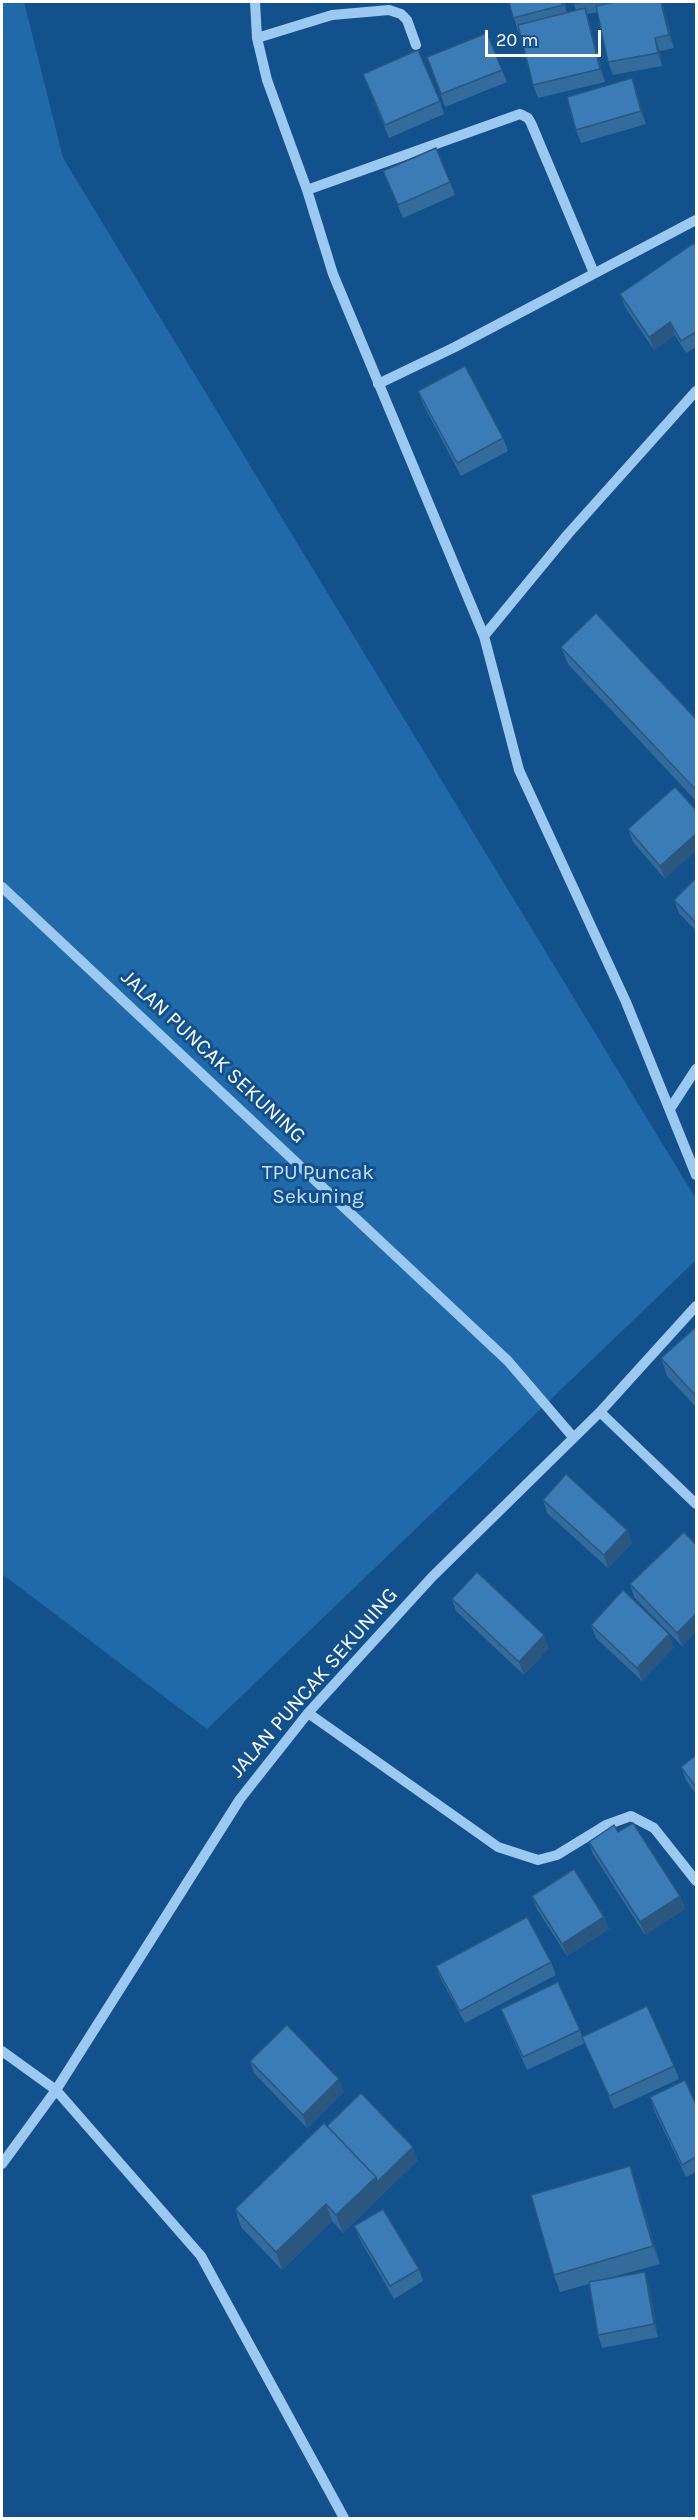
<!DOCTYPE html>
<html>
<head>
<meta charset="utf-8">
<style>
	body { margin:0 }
	#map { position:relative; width:698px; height:2520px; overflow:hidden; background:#13518d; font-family:Karla,sans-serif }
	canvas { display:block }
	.frame { position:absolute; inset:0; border:3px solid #fff; pointer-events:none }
	.scale { position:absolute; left:485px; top:30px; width:116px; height:27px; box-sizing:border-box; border:3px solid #fff; border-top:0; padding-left:8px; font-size:18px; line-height:21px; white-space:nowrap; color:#fff; -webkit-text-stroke:4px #13518d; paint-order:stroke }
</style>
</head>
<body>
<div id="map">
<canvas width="698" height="2520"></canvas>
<div class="frame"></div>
<div class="scale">20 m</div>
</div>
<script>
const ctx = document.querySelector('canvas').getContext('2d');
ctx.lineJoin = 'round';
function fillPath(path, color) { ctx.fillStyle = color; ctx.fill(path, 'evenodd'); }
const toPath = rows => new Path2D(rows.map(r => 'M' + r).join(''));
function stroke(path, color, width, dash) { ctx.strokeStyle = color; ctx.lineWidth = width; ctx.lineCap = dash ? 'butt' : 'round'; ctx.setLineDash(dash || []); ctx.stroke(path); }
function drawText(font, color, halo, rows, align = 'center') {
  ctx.font = font + ' Karla,sans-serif'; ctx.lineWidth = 6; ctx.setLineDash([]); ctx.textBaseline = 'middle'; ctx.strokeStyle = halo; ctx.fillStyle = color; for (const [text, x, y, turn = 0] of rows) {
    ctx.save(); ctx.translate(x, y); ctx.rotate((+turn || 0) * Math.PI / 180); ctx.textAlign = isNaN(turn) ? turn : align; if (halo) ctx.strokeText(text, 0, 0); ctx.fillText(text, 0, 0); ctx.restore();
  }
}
const green = toPath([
	[2,2,24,2,63,158,696,1199,696,1260,207,1729,2,1574]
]);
const minor = toPath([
	[255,2,257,38,267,80,307,190,333,274,484,636,519,770,626,1002,696,1175],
	[257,38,332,15,389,10,401,14,407,20,416,45],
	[307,190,520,114,528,118,531,123,594,273],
	[378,384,455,347,696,220],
	[484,636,568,534,696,391],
	[2,887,508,1361,573,1437],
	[670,1109,696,1069],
	[600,1412,696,1504],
	[308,1713,498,1847,538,1860,557,1855,606,1825,631,1816,654,1828,696,1881],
	[2,2051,56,2090,201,2256,344,2518],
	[2,2164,56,2090,240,1799,308,1713,432,1577,600,1412,696,1306]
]);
const wall = toPath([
	[509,2,564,2,567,13,576,10,573,2,662,2,674,48,660,51,662,66,613,75,608,62,598,12,587,14,605,82,538,98,533,85,520,30,518,31],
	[427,57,502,70,507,82,445,107],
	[363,74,440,101,444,114,389,138],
	[632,78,636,90,646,124,581,143,576,130],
	[383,171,450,182,455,195,403,218],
	[696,247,696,347,686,353,675,335,654,350,625,307,620,294],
	[418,391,503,438,508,451,461,476,423,404],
	[561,647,696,719,696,801,568,664],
	[675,787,665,879,633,842,628,829],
	[696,878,696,931,679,913,674,900],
	[696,1327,696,1407,667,1376,661,1358],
	[543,1500,627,1530,632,1543,608,1568,547,1513],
	[696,1545,696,1631,682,1646,634,1597,630,1584],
	[452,1599,549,1648,524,1675,456,1611],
	[591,1625,674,1647,642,1681,596,1638],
	[696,1755,696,1794,686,1780,681,1767],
	[618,1832,680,1896,685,1909,645,1935,593,1854,589,1842],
	[532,1896,604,1917,609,1929,567,1956,537,1909],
	[551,1962,556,1975,465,2023,441,1979,436,1966],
	[501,2009,580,2030,582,2037,674,2066,679,2079,614,2109,585,2043,527,2070,506,2022],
	[250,2061,344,2092,307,2128,254,2073],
	[650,2097,696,2105,696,2172,686,2177,654,2110],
	[327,2126,418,2160,343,2233,332,2221,282,2270,241,2227,235,2209],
	[636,2183,660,2264,605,2279,649,2285,658,2337,602,2348,598,2335,589,2284,560,2292,554,2275],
	[354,2226,419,2269,423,2281,394,2299,359,2238]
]);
const shadedWall = toPath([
	[661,2,662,2,674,48,669,35],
	[585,8,589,21,605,82,600,69],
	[655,38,660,51,662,66,658,53],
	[632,78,636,90,646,124,641,111],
	[670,322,675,335,654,350,649,337],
	[696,834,696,851,665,879,660,866],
	[627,1530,632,1543,608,1568,604,1555],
	[696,1614,696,1631,682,1646,677,1633],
	[669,1634,674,1647,642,1681,637,1668],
	[544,1635,549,1648,524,1675,519,1662],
	[680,1896,685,1909,645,1935,640,1922],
	[604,1917,609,1929,567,1956,562,1944],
	[339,2079,344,2092,307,2128,303,2115],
	[413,2147,418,2160,343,2233,336,2215,376,2177],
	[630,2166,636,2183,660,2264,653,2246],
	[326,2204,332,2221,282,2270,276,2252],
	[645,2272,649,2285,658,2337,654,2324]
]);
const building = toPath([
	[509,2,562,2,563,5,513,18,509,2],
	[573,2,583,2,573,4,573,2],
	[615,2,661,2,669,35,655,38,658,53,608,62,596,6,615,2],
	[585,8,600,69,533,85,518,25,585,8],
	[487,33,502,70,441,94,427,57,487,33],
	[418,50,440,101,385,125,363,74,418,50],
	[632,78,641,111,576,130,567,97,632,78],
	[436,148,450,182,398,205,383,171,436,148],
	[694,243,696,247,696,332,681,341,670,322,649,337,620,294,694,243],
	[465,366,503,438,457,463,418,391,465,366],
	[596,613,696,719,696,790,561,647,596,613],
	[675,787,696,810,696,834,660,866,628,829,675,787],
	[696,878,696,923,674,900,696,878],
	[696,1327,696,1396,661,1358,696,1327],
	[566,1474,627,1530,604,1555,543,1500,566,1474],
	[684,1532,696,1545,696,1614,677,1633,630,1584,684,1532],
	[477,1572,544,1635,519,1662,452,1599,477,1572],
	[623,1590,669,1634,637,1668,591,1625,623,1590],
	[696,1755,696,1787,681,1767,696,1755],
	[633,1823,680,1896,640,1922,589,1842,614,1825,618,1832,633,1823],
	[574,1869,604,1917,562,1944,532,1896,574,1869],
	[527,1917,551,1962,460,2011,436,1966,527,1917],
	[558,1982,580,2030,523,2057,501,2009,558,1982],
	[647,2006,674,2066,609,2096,582,2037,647,2006],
	[287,2025,339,2079,303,2115,250,2061,287,2025],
	[685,2080,696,2105,696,2157,682,2165,650,2097,685,2080],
	[361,2093,413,2147,377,2182,376,2177,327,2126,361,2093],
	[324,2123,376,2177,336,2215,326,2204,276,2252,235,2209,324,2123],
	[630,2166,653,2246,554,2275,531,2195,630,2166],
	[383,2209,419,2269,390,2286,354,2226,383,2209],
	[645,2272,654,2324,598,2335,589,2282,645,2272]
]);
const streetNames = [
	["JALAN PUNCAK SEKUNING",213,1057,43],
	["JALAN PUNCAK SEKUNING",314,1683,-49]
];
const parkNames = [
	["TPU Puncak",318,1173],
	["Sekuning",318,1197]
];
fillPath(green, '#216aaa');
stroke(minor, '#9cc9f1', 10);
fillPath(wall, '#336b9d');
fillPath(shadedWall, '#295780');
fillPath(building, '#3b7cb7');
stroke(building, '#295780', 1.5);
drawText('21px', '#fff', '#13518d', streetNames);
drawText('21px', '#c3e1fc', '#13518d', parkNames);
</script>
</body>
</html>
